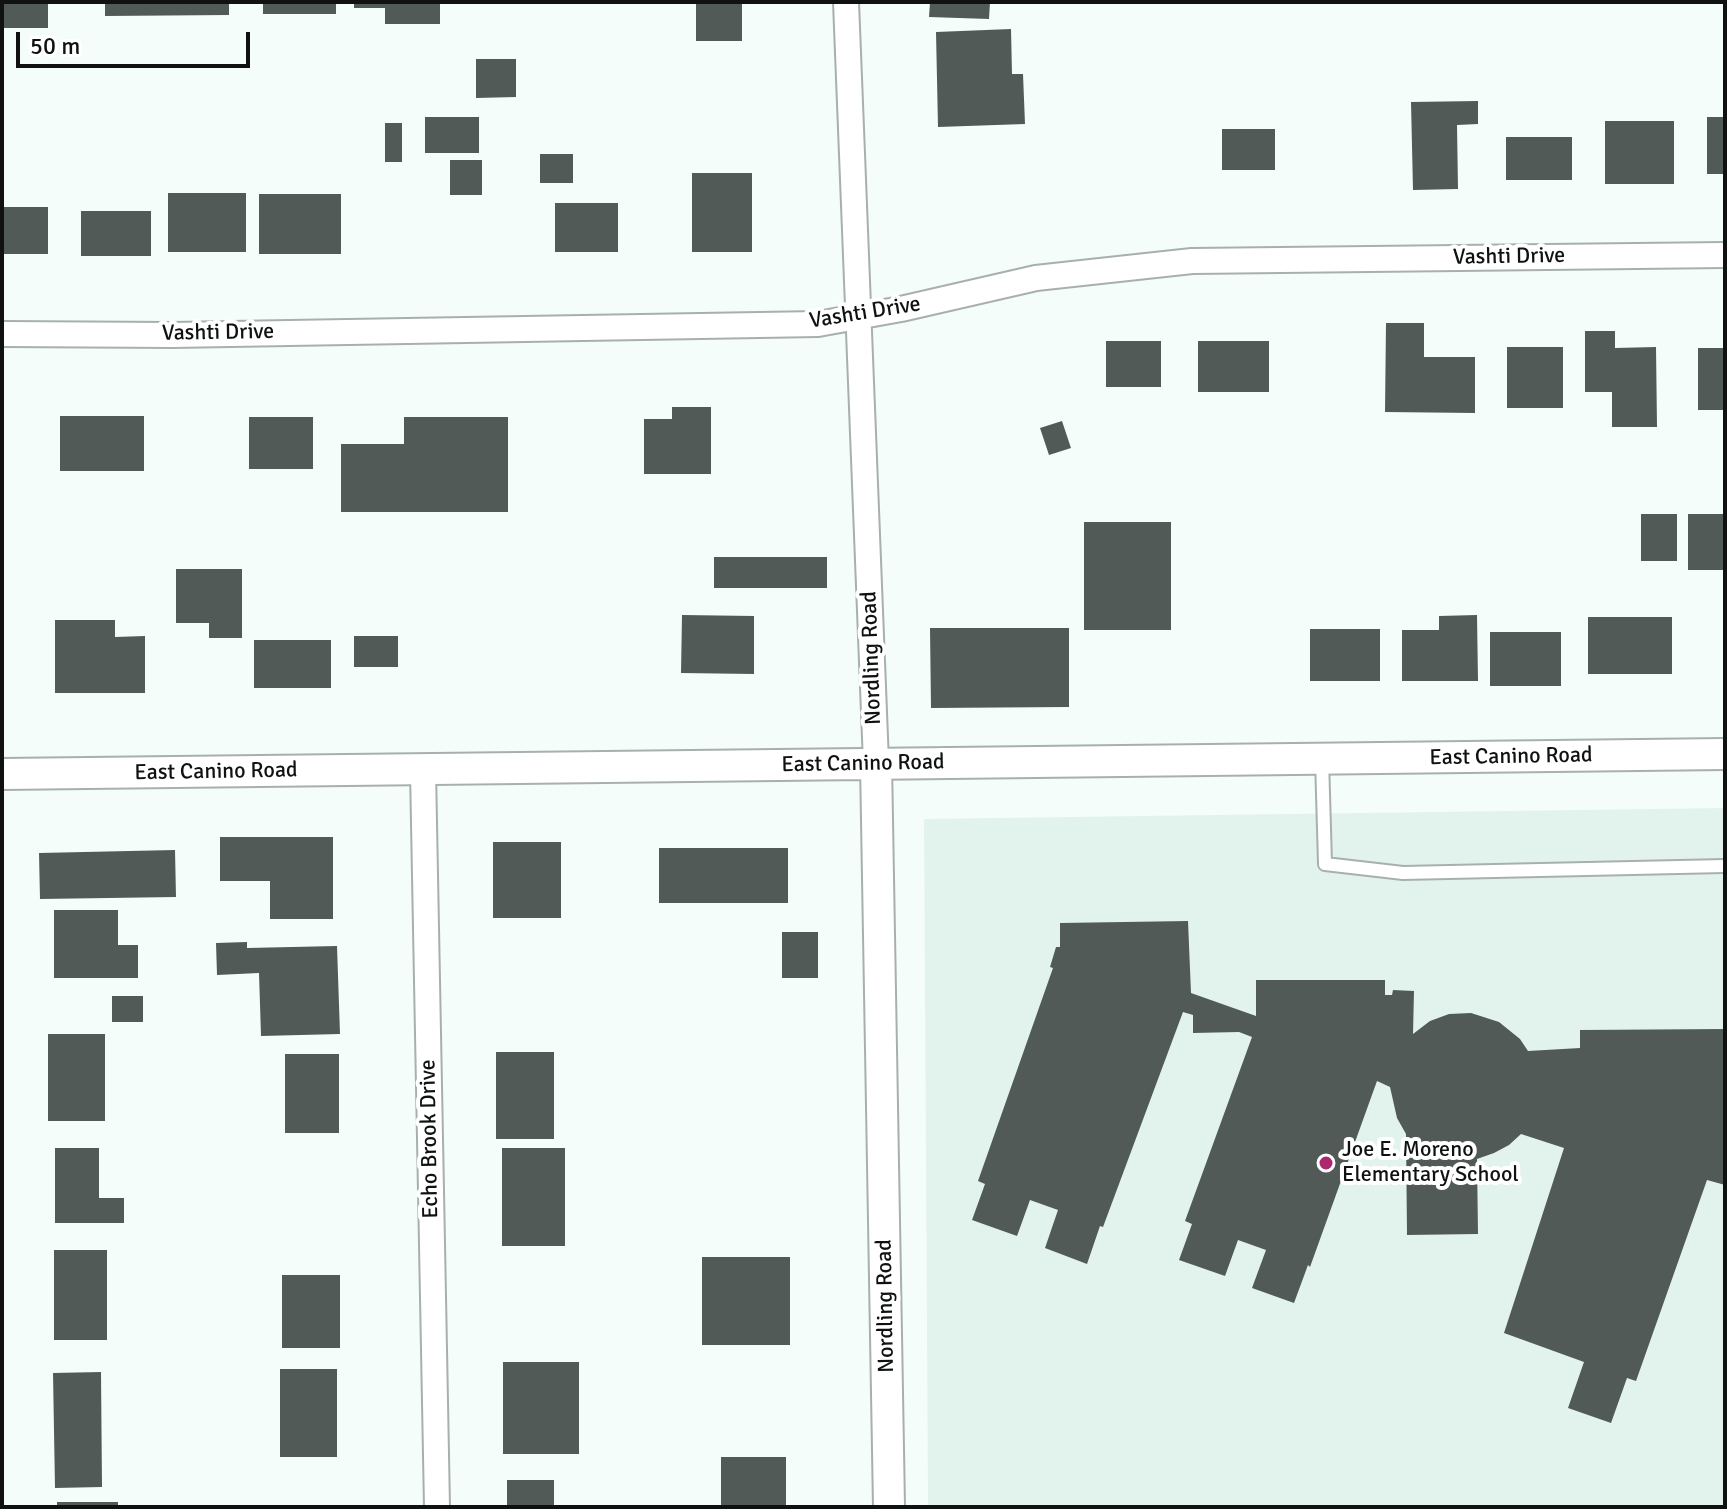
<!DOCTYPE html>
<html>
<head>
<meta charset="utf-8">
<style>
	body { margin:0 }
	#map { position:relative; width:1727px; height:1509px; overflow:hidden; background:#f4fdfa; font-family:Signika,sans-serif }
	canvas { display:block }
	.frame { position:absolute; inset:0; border:4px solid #0f1211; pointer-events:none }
	.scale { position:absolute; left:16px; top:32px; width:234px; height:36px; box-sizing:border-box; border:4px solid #0f1211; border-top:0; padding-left:10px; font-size:24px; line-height:28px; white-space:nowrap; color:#0f1211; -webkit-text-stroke:6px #fff; paint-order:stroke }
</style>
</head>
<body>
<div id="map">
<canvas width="1727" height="1509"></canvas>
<div class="frame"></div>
<div class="scale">50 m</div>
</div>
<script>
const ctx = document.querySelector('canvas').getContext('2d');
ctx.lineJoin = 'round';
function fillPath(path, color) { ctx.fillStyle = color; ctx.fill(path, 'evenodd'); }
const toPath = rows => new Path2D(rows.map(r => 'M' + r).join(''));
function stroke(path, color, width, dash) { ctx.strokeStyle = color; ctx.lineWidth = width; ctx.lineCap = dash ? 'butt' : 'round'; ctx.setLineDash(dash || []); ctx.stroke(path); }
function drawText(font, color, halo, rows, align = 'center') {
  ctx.font = font + ' Signika,sans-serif'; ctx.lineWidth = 8; ctx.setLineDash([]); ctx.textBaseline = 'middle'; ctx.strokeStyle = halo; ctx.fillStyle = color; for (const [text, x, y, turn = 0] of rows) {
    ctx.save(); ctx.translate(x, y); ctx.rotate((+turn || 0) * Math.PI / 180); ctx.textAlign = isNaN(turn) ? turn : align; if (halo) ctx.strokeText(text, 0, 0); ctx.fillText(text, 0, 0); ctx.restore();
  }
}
const built = toPath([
	[1725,808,1725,1507,928,1507,924,819]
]);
const building = toPath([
	[2,2,48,2,48,28,2,28],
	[105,2,229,2,229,15,105,16],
	[263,2,336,2,336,14,263,14],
	[354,2,440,2,440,24,385,24,385,8,354,8],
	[696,2,742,2,742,41,696,41],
	[930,2,990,2,989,19,929,17],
	[1011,29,1012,74,1023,74,1025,124,938,127,936,32],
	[476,59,516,59,516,97,476,98],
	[1478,101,1478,124,1457,125,1458,189,1413,190,1411,102],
	[425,117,479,117,479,153,425,153],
	[1707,117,1725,117,1725,174,1707,174],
	[1605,121,1674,121,1674,184,1605,184],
	[385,123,402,123,402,162,385,162],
	[1222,129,1275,129,1275,170,1222,170],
	[1506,137,1572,137,1572,180,1506,180],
	[540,154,573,154,573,183,540,183],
	[450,160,482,160,482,195,450,195],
	[692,173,752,173,752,252,692,252],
	[168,193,246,193,246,252,168,252],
	[259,194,341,194,341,254,259,254],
	[555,203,618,203,618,252,555,252],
	[2,207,48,207,48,254,2,254],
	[81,211,151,211,151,256,81,256],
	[1386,323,1424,323,1424,357,1475,357,1475,413,1385,412],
	[1585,331,1615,331,1615,348,1656,347,1657,427,1612,427,1612,392,1585,392],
	[1106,341,1161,341,1161,387,1106,387],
	[1198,341,1269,341,1269,392,1198,392],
	[1507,347,1563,347,1563,408,1507,408],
	[1698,348,1725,348,1725,410,1698,410],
	[672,407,711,407,711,474,644,474,644,419,672,419],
	[60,416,144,416,144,471,60,471],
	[249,417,313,417,313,469,249,469],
	[404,417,508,417,508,512,341,512,341,444,404,444],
	[1062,421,1071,448,1049,455,1040,428],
	[1641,514,1677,514,1677,561,1641,561],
	[1688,514,1725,514,1725,570,1688,570],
	[1084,522,1171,522,1171,630,1084,630],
	[714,557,827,557,827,588,714,588],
	[176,569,242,569,242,638,209,638,209,623,176,623],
	[682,615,754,616,754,674,681,673],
	[1477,615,1478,681,1402,681,1402,630,1439,630,1439,616],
	[1588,617,1672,617,1672,674,1588,674],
	[55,620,115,620,115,637,145,636,145,693,55,693],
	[930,628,1069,628,1069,707,931,708],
	[1310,629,1380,629,1380,681,1310,681],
	[1490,632,1561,632,1561,686,1490,686],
	[354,636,398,636,398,667,354,667],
	[254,640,331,640,331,688,254,688],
	[220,837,333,837,333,919,270,919,270,881,220,881],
	[493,842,561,842,561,918,493,918],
	[659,848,788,848,788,903,659,903],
	[175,850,176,897,40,899,39,853],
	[54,910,118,910,118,945,138,945,138,978,54,978],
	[1188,921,1191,993,1256,1016,1256,980,1385,980,1385,995,1392,995,1393,990,1414,991,1413,1034,1430,1021,1449,1014,1471,1013,1499,1022,1520,1039,1528,1051,1580,1048,1580,1030,1725,1029,1725,1185,1707,1180,1636,1381,1627,1378,1611,1423,1568,1408,1584,1362,1504,1333,1564,1148,1521,1134,1509,1145,1494,1153,1477,1159,1478,1234,1407,1235,1406,1134,1397,1118,1390,1087,1377,1081,1310,1267,1308,1265,1294,1303,1252,1288,1266,1250,1238,1240,1225,1276,1179,1260,1192,1224,1185,1221,1252,1037,1239,1032,1193,1033,1193,1015,1183,1012,1103,1227,1100,1226,1087,1264,1045,1248,1058,1210,1030,1200,1017,1236,972,1220,985,1184,978,1181,1053,968,1050,967,1056,947,1060,947,1060,923],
	[782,932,818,932,818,978,782,978],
	[247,942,247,948,337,946,340,1034,261,1036,259,973,217,975,216,943],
	[112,996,143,996,143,1022,112,1022],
	[48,1034,105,1034,105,1121,48,1121],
	[496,1052,554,1052,554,1139,496,1139],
	[285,1054,339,1054,339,1133,285,1133],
	[55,1148,99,1148,99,1198,124,1198,124,1223,55,1223],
	[502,1148,565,1148,565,1246,502,1246],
	[54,1250,107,1250,107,1340,54,1340],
	[702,1257,790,1257,790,1345,702,1345],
	[282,1275,340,1275,340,1348,282,1348],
	[503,1362,579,1362,579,1454,503,1454],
	[280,1369,337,1369,337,1457,280,1457],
	[101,1372,102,1487,55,1488,53,1373],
	[721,1457,786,1457,786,1507,721,1507],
	[507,1480,554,1480,554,1507,507,1507],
	[57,1502,118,1502,118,1507,57,1507]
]);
const service = toPath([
	[1322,759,1325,864,1403,873,1725,866]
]);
const minor = toPath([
	[846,2,876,763],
	[2,334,172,335,818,324,901,309,1036,278,1192,261,1725,255],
	[423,770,437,1507]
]);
const tertiary = toPath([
	[876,763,889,1507],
	[2,774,1725,754]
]);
const markers = [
	[1326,1163,8,"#ac276e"]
];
const streetNames = [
	["Vashti Drive",1509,257,-1],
	["Vashti Drive",865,313,-9],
	["Vashti Drive",218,333,-1],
	["Nordling Road",872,658,-92],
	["East Canino Road",1511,757,-1],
	["East Canino Road",863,764,-1],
	["East Canino Road",216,772,-1],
	["Echo Brook Drive",430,1139,-91],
	["Nordling Road",886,1306,-91]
];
const poiNames = [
	["Joe E. Moreno",1342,1150],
	["Elementary School",1342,1175]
];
fillPath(built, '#e2f3ee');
fillPath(building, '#525a57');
stroke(service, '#a8b0ad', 16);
stroke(minor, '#a8b0ad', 28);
stroke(tertiary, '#a8b0ad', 34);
stroke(service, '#fff', 12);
stroke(minor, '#fff', 24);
stroke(tertiary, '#fff', 30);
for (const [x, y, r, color] of markers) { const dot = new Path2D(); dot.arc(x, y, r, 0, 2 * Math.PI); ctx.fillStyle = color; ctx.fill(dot); stroke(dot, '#fff', 3); }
drawText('22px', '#0f1211', '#fff', streetNames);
drawText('22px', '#0f1211', '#fff', poiNames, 'left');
</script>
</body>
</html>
